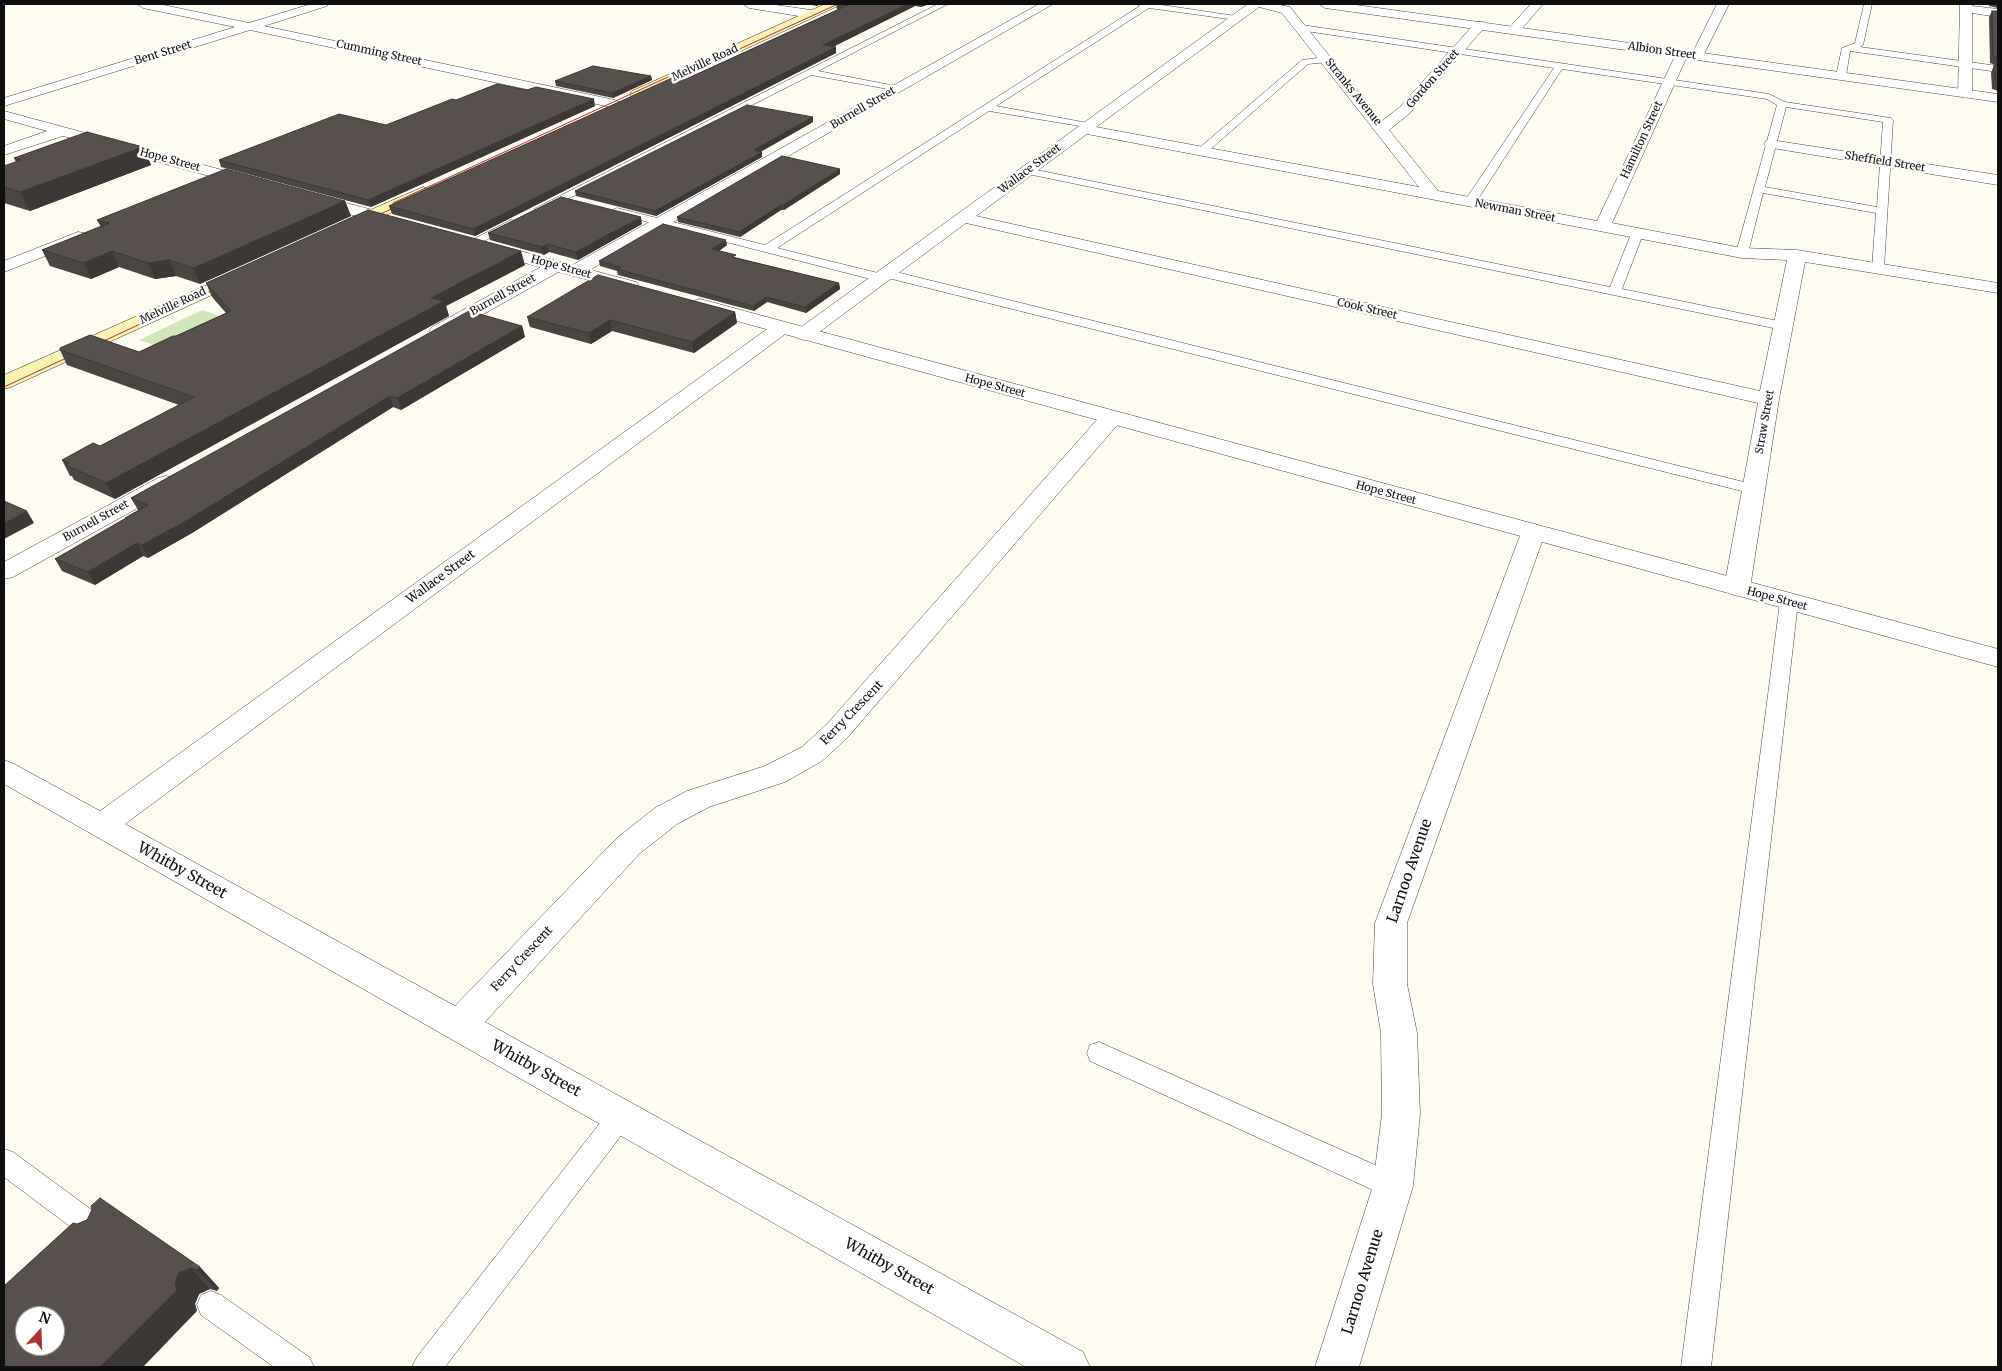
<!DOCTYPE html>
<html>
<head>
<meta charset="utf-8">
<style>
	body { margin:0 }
	#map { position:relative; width:2002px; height:1371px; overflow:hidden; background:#fefcf1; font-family:Merriweather,serif }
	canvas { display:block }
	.frame { position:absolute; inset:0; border:5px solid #0f0f0f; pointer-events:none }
	.north { position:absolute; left:15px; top:1306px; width:50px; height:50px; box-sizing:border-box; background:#fff; border:1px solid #9f9f9f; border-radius:50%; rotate:20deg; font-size:14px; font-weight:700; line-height:20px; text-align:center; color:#0f0f0f }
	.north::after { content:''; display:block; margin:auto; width:18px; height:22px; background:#b43135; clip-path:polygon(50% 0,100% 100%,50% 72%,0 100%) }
</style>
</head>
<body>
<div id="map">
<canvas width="2002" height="1371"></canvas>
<div class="frame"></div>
<div class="north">N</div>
</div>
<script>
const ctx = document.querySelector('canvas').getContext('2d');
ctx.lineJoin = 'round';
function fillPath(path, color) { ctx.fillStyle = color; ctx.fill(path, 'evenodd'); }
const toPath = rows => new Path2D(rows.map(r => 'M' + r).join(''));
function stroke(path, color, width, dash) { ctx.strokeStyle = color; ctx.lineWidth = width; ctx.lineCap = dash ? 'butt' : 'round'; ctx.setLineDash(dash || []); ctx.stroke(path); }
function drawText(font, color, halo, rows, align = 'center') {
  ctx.font = font + ' Merriweather,serif'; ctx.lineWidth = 5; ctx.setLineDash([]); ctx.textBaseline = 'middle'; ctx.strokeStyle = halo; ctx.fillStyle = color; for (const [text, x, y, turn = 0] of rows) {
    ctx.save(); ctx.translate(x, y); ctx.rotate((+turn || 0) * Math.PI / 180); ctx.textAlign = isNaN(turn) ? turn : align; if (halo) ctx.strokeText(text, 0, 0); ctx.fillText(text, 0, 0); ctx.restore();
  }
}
const green = toPath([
	[202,310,231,320,169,350,139,340]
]);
const service = toPath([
	[938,4,948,4,818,71,896,86,901,89,899,91,811,75,544,211,536,211,534,209,938,4],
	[1136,4,1155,4,1236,16,1240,18,1236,20,1149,8,996,106,1088,123,1092,124,1092,128,989,111,777,248,882,274,884,271,888,270,1760,486,1762,489,1760,492,1754,494,888,278,886,281,882,282,613,213,611,211,617,208,765,245,1140,6,1136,4],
	[1864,4,1872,4,1863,45,1860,47,1998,66,1998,72,1850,51,1846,76,1841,79,1838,78,1836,76,1842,48,1855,43,1864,4],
	[1302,25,1769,94,1785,102,1891,118,1893,120,1884,268,1878,272,1872,268,1876,213,1763,193,1748,253,1746,256,1738,256,1736,253,1777,105,1767,99,1562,69,1476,202,1470,205,1464,202,1554,68,1299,30,1299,26,1302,25],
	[1786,107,1883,122,1877,207,1765,187,1786,107],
	[1326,57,1329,58,1329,62,1308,64,1206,153,1198,153,1197,151,1198,149,1302,60,1326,57],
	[1027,168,1610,287,1631,234,1637,231,1643,234,1622,289,1783,322,1790,326,1783,330,1023,173,1022,171,1027,168],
	[511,220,515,221,517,223,515,225,476,245,472,247,466,243,511,220],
	[1789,597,1795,598,1798,602,1711,1367,1681,1367,1780,602,1783,598,1789,597],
	[1099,1042,1402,1177,1406,1186,1402,1195,1393,1199,1384,1195,1090,1061,1087,1053,1090,1045,1099,1042],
	[620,1105,629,1109,633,1117,629,1125,445,1367,412,1367,417,1357,611,1109,620,1105],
	[4,1149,13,1152,108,1222,112,1231,108,1240,98,1244,88,1240,4,1177,4,1149],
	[211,1291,221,1295,309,1357,314,1367,274,1367,201,1315,197,1305,201,1295,211,1291]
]);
const minor = toPath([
	[137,4,159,4,249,23,311,4,329,4,327,6,264,26,615,100,622,104,615,108,250,30,4,106,4,98,235,27,143,8,137,4],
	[743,4,769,4,811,10,817,14,811,18,749,8,743,4],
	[1039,4,1053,4,581,275,575,276,569,275,566,271,569,267,1039,4],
	[1248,4,1275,4,1290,7,1382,121,1400,107,1476,22,1484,22,1486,25,1484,28,1410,113,1389,130,1438,191,1597,221,1676,54,1677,51,1687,51,1688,54,1612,223,1742,248,1797,250,1998,283,1998,293,1805,262,1779,399,1750,588,1746,593,1737,596,1728,593,1724,588,1758,403,966,223,811,338,804,340,797,338,794,334,797,330,1248,4],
	[1259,7,1282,13,1419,187,1096,127,1259,7],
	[1087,134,1742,258,1787,260,1760,391,976,216,1087,134],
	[1531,4,1543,4,1518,33,1510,33,1508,30,1510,27,1531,4],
	[1717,4,1729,4,1703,56,1702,59,1692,59,1691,56,1717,4],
	[1960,4,1972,4,1972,6,1998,9,1998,17,1972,13,1972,94,1965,98,1958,94,1960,4],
	[4,111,259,180,261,183,259,186,253,188,63,136,4,155,4,146,47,131,4,119,4,111],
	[1771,140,1998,175,1998,185,1766,147,1764,144,1766,141,1771,140],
	[311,194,377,211,379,215,377,219,371,220,305,202,303,199,305,196,311,194],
	[78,232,84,233,87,237,84,241,4,272,4,261,78,232],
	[556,261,562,262,565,266,562,270,446,335,439,337,432,335,429,331,432,327,550,262,556,261],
	[781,322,788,324,791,328,788,332,125,824,455,1006,617,838,655,808,687,791,765,766,802,747,827,724,1103,413,1111,412,1119,413,1122,418,1119,423,847,738,822,761,785,782,709,807,677,824,639,854,485,1022,1083,1352,1090,1367,1026,1367,4,784,4,760,14,764,100,811,774,324,781,322],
	[166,476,174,478,177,483,174,488,13,577,4,579,4,562,158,478,166,476],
	[1533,526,1541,528,1545,533,1407,923,1407,984,1417,1033,1420,1114,1413,1186,1359,1367,1315,1367,1373,1186,1382,1114,1381,1033,1373,984,1375,923,1521,533,1525,528,1533,526]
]);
const tertiary = toPath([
	[1319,4,1349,4,1998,94,1998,102,1325,8,1319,4],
	[486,242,636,282,639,286,636,290,630,291,480,251,477,247,480,243,486,242],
	[700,299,1998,649,1998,667,693,309,691,305,693,301,700,299]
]);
const secondary = toPath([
	[825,4,840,4,838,6,642,97,632,97,630,94,632,91,825,4],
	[423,187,429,189,431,192,429,195,350,232,344,233,338,232,336,228,338,224,423,187],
	[243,269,249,270,252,274,249,278,11,387,4,389,4,375,243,269]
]);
const tram = toPath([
	[663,84,838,4],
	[393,203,668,77],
	[368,220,402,204],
	[93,346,222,286],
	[4,387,77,353]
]);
const wall = toPath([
	[806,4,821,4,817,6],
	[836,4,929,4,921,7,915,6,833,47,836,53,475,236,392,214,389,206,684,80,839,9,837,9],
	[1989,4,1998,4,1998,8,1989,6],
	[1992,11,1998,12,1998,66,1990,63,1989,17],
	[1994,65,1998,66,1998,91,1992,89,1991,73],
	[651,76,652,80,613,98,556,86,555,81],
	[456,100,595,106,371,207,221,167,219,160,386,125],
	[813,117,813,122,760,152,762,157,656,216,576,196,575,191],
	[143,147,151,165,30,211,4,203,4,166,16,162,14,158],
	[840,174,784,210,781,210,740,237,678,222,677,217],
	[345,201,351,216,200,284,176,276,155,279,119,267,91,279,50,266,42,250,101,227,97,220],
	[642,224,578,260,549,252,544,255,490,240,488,233],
	[727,245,719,251,737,258,839,283,840,289,806,313,767,302,754,311,618,275,617,271,600,266,599,261],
	[525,265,446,306,449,316,115,499,74,480,72,476,70,476,62,460,100,446,179,405,67,365,60,350,139,352,176,336,226,313,212,297,206,283],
	[735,312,737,323,694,353,612,331,591,344,530,327,527,317],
	[522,326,525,337,401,410,393,407,192,533,148,558,143,556,95,585,62,571,55,559,126,519,125,518,139,510,138,510,131,498],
	[200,1267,219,1288,217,1291,210,1289,199,1294,195,1304,197,1311,4,1286]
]);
const shadedWall = toPath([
	[908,4,915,4,915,6,824,51,823,45],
	[921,4,929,4,921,7],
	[836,47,836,53,475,236,473,229],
	[651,76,652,80,613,98,612,93],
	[594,99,595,106,371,207,368,200],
	[813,117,813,122,755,155,754,150],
	[143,147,151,165,30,211,20,192],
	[762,152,762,157,656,216,655,211],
	[840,169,840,174,784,210,783,205],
	[345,201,351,216,200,284,194,268],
	[781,205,781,210,740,237,739,232],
	[641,217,642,224,578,260,576,252],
	[726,240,727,245,713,255,712,249],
	[547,244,549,252,544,255,542,247],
	[112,251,119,267,91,279,84,263],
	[521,251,525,265,446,306,449,316,115,499,106,483,431,298],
	[169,260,176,276,155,279,148,263],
	[839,283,840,289,806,313,805,307],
	[766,297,767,302,754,311,753,306],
	[735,312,737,323,694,353,692,342],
	[610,320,612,331,591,344,589,333],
	[522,326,525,337,401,410,397,398],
	[390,396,393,407,192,533,148,558,142,545],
	[27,511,34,523,4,539,4,523],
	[137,543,143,556,95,585,88,572],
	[200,1267,219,1288,217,1291,197,1270],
	[191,1268,210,1289,199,1294,195,1304,197,1311,143,1367,100,1367,179,1273]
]);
const building = toPath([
	[841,4,908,4,823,45,836,47,473,229,389,206,672,78,684,80,848,5,841,4],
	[1992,11,1998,11,1998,57,1993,56,1992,11],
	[1994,65,1998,66,1998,82,1996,82,1994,65],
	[593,66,651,76,612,93,555,81,593,66],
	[497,84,527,90,536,87,594,99,368,200,219,160,339,114,386,125,452,99,456,100,497,84],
	[747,105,813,117,754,150,762,152,655,211,575,191,747,105],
	[87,132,143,147,20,192,4,187,4,166,21,160,14,158,87,132],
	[782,156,840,169,783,205,781,205,739,232,677,217,782,156],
	[226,169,345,201,194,268,169,260,148,263,112,251,84,263,42,250,109,223,97,220,226,169],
	[561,197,641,217,576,252,547,244,542,247,488,233,561,197],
	[368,210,521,251,431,298,444,301,106,483,66,465,69,463,62,460,93,443,100,446,194,397,60,350,60,348,90,335,139,352,173,336,176,336,231,311,206,283,368,210],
	[663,224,726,240,712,249,736,255,732,257,839,283,805,307,766,297,753,306,617,269,621,267,599,261,663,224],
	[598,275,735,312,692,342,610,320,589,333,527,317,598,275],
	[469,311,522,326,397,398,390,396,186,521,142,545,137,543,88,572,55,559,126,518,125,518,148,505,131,498,469,311],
	[4,501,27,511,4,523,4,501],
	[100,1198,200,1267,197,1270,191,1268,179,1273,175,1283,177,1290,100,1367,4,1367,4,1286,73,1223,77,1224,87,1220,92,1210,91,1206,100,1198],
	[25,1316,55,1316,55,1346,25,1346,25,1316]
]);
const farStreetnames = [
	["Albion Street",1662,51,8],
	["Bent Street",163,53,-17],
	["Cumming Street",379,53,12],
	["Melville Road",705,63,-25],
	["Gordon Street",1433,79,-49],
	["Stranks Avenue",1353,92,51],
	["Burnell Street",863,108,-30],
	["Hamilton Street",1642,140,-65],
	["Hope Street",170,160,15],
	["Sheffield Street",1885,162,9],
	["Wallace Street",1030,169,-37],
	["Newman Street",1515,211,11],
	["Hope Street",561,267,15],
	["Burnell Street",503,295,-29],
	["Melville Road",173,306,-25],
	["Cook Street",1367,309,13],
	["Hope Street",995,386,15],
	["Straw Street",1765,422,-80],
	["Hope Street",1386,493,15],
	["Burnell Street",96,521,-29],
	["Hope Street",1777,599,15]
];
const streetNames = [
	["Wallace Street",441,577,-36],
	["Ferry Crescent",852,713,-46],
	["Ferry Crescent",522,959,-47]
];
const nearStreetnames = [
	["Whitby Street",182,871,29],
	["Larnoo Avenue",1410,871,-71],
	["Whitby Street",536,1069,29],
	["Whitby Street",889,1267,29],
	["Larnoo Avenue",1363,1282,-73]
];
fillPath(green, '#d2e6bd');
stroke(service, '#424242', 1);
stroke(minor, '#424242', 1);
stroke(tertiary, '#424242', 1);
stroke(secondary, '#313131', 1);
fillPath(service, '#fff');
fillPath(minor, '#fff');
fillPath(tertiary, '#fff');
fillPath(secondary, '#f9f2b2');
stroke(tram, '#b43135', 1);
fillPath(wall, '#4b4541');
fillPath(shadedWall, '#3d3835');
fillPath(building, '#57504c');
stroke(building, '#3d3835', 1);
drawText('11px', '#0f0f0f', '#fff', farStreetnames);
drawText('12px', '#0f0f0f', '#fff', streetNames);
drawText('15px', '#0f0f0f', '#fff', nearStreetnames);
</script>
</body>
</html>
